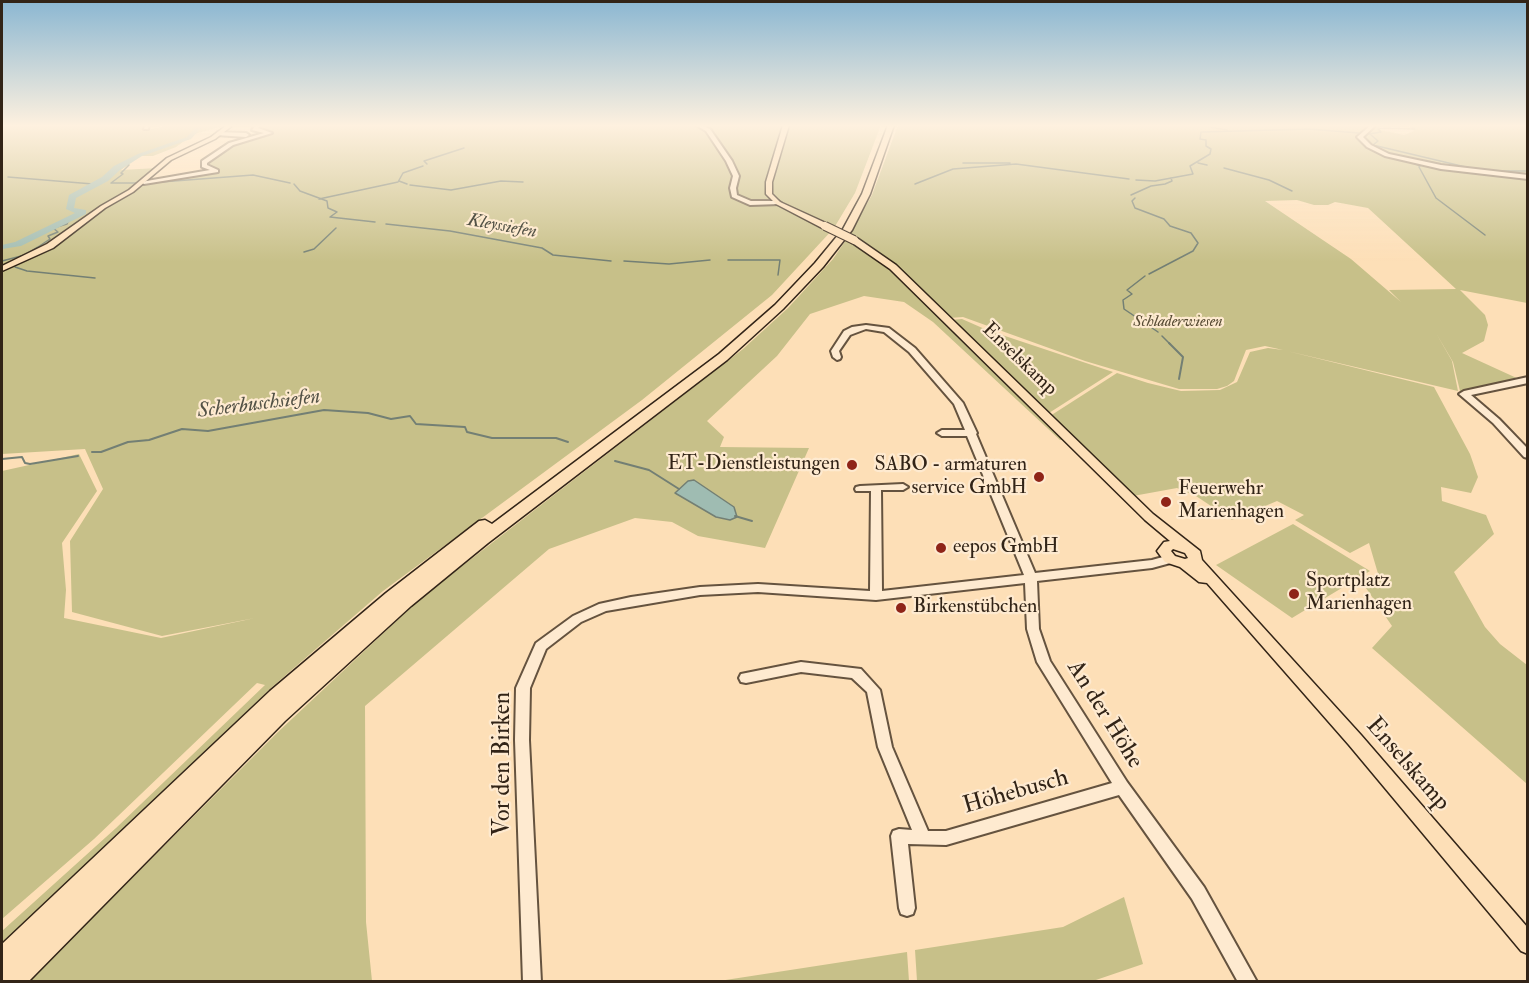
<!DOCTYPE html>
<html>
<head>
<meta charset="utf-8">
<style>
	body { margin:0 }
	#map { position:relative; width:1529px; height:983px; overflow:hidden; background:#fddfb7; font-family:"IM FELL Double Pica",serif }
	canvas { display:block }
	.frame { position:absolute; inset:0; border:3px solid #322417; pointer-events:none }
</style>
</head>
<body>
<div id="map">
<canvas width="1529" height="983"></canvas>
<div class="frame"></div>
</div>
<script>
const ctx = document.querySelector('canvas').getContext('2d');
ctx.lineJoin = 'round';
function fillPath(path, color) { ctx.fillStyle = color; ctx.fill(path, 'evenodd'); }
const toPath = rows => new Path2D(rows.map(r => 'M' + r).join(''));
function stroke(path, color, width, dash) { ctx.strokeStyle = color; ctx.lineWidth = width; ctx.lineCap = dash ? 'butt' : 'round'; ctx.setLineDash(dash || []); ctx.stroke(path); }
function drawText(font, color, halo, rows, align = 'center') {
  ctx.font = font + ' "IM FELL Double Pica",serif'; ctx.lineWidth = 4.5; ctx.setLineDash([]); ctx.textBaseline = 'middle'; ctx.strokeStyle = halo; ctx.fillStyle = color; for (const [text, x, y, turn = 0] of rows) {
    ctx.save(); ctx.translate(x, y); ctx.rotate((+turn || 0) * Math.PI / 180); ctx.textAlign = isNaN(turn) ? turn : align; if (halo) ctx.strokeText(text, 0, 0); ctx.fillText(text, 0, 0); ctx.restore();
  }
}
const green = toPath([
	[2,125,146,125,144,131,167,125,228,125,194,134,176,147,153,156,140,156,121,170,157,168,141,182,70,231,17,263,2,269],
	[260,125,881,125,855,193,834,228,772,295,642,400,383,591,272,687,2,947,2,931,116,828,265,685,257,683,94,839,2,919,2,471,79,454,97,491,62,543,66,590,64,618,161,638,255,618,162,636,72,612,70,541,103,489,85,449,2,454,2,270,51,247,104,207,146,182,211,173,211,166,204,165,237,142,271,133,256,129],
	[898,125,1380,125,1380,130,1404,135,1414,131,1408,125,1527,125,1527,303,1460,290,1485,315,1488,325,1484,341,1462,353,1521,380,1464,393,1460,391,1453,362,1436,333,1452,361,1458,391,1287,351,1434,387,1470,454,1478,477,1471,493,1441,487,1442,501,1486,515,1494,534,1454,572,1485,627,1500,644,1527,665,1527,784,1372,648,1392,626,1366,588,1379,577,1369,543,1350,553,1295,520,1304,515,1277,501,1232,520,1196,496,1177,488,1133,496,1050,416,1117,373,1148,383,1181,391,1220,390,1237,382,1250,352,1268,348,1283,350,1265,346,1246,350,1234,381,1227,386,1217,389,1179,389,1085,361,963,317,949,318,885,259,849,235,872,195],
	[1297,200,1314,205,1328,205,1335,202,1368,208,1456,289,1389,290,1401,302,1351,259,1265,201],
	[846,240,882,261,1067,440,1060,440,933,322,904,302,864,296,810,314,777,356,707,421,724,437,720,447,809,448,765,548,698,536,672,522,635,518,549,549,365,706,366,922,372,981,28,982,278,732,422,597,743,349,788,308,833,259],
	[962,319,987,330,1113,372,1049,413,951,320],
	[1293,524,1370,571,1292,618,1216,565],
	[1124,897,1143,964,1093,981,917,981,915,950,1063,927],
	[907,952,909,981,719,981]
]);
const water = toPath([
	[694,480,734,507,737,517,730,520,716,517,675,493,688,481,694,480]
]);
const streamFar1 = toPath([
	[1200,125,1227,130],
	[1369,134,1381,132,1378,129,1384,128,1415,129,1409,125],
	[1370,134,1378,141,1373,145,1474,169],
	[1412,162,1420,166],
	[963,163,1010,163],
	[1198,163,1207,165],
	[126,164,129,165,121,173,123,174,111,183,139,183],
	[427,164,424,161,464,148],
	[1419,167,1436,198,1485,235],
	[1224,168,1269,180,1292,191],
	[1493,171,1528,171],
	[8,177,93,184],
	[1136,180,1155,181,1193,174,1190,166,1210,154,1211,149,1206,146,1206,140,1200,139,1201,132,1309,129,1359,133],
	[399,181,407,184],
	[148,183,253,175,290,183],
	[294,184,300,191,327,201,328,208,337,212,330,217,375,222],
	[915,184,953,169,1016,164,1129,179],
	[410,185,451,190,501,181,523,182],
	[1131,195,1151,186,1165,184,1172,181,1171,178],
	[1135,198,1132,201,1135,208,1164,219,1170,226,1191,233,1198,243,1193,251,1149,274],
	[319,199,398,182,403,173,423,166],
	[386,224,450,231,542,248,553,255,611,261],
	[304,252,314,249,336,228],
	[728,260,780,260,778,275],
	[2,261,25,255,38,247,50,239,48,236,58,232,53,228,67,224,69,219],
	[624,261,669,264,710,260],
	[15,267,27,271,95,278],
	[1145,276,1127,290,1132,294,1123,300,1124,309,1158,332],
	[1162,336,1170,344]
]);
const stream = toPath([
	[1169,343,1183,357,1179,379],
	[92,452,101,452,128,442,149,440,182,429,208,431,324,410,368,413,391,419,410,416,416,424,465,427,467,432,492,438,556,438,568,442],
	[2,459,22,457,25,463,30,464,78,456],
	[615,461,649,470,679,489],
	[735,516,752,521]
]);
const river = toPath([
	[198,125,204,125,191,139,142,156,120,170,108,181,76,198,74,208,86,210,86,214,21,246,2,249,2,245,15,242,75,213,66,209,69,195,102,177,114,166,138,154,187,137,198,125]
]);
const minor = toPath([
	[145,125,149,125,148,129,144,129,145,125],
	[256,125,261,125,258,128,272,133,233,145,207,163,207,165,218,170,218,172,144,184,141,182,210,170,202,167,202,161,229,143,264,133,252,130,256,125],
	[696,125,701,125,710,129,732,161,739,176,736,188,737,195,751,201,778,201,781,203,780,204,750,205,732,197,730,188,733,176,726,161,706,131,696,125],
	[1371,125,1376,125,1363,137,1371,145,1389,154,1441,165,1528,175,1528,179,1441,169,1385,156,1367,147,1357,137,1371,125],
	[218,132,246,133,249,135,246,137,216,135,218,132],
	[866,325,889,328,915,348,963,403,977,433,976,434,1035,573,1152,560,1170,555,1174,556,1176,559,1174,562,1152,568,1037,581,1039,629,1050,661,1127,782,1204,887,1257,982,1238,982,1192,899,1119,795,946,845,908,844,915,908,913,914,907,916,901,914,899,908,891,836,893,831,899,829,912,830,878,747,867,692,852,678,801,672,746,683,741,682,739,678,741,674,801,662,861,669,880,690,892,747,928,831,946,831,1112,783,1037,662,1027,629,1025,583,876,600,758,592,700,595,606,611,581,622,546,649,530,688,529,740,541,982,523,982,515,740,516,688,536,643,573,616,599,604,631,597,700,587,758,584,870,591,871,491,856,491,855,489,856,487,860,486,903,484,908,487,903,490,881,490,882,591,1024,575,967,436,942,436,937,433,942,430,965,430,954,404,909,352,884,332,866,329,850,335,839,351,841,357,840,359,837,360,833,357,831,351,844,331,852,327,866,325],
	[1528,377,1528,383,1471,395,1499,419,1528,449,1528,458,1524,457,1493,423,1459,394,1464,391,1528,377]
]);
const major = toPath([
	[227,125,233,125,215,139,171,160,133,192,105,208,53,248,2,271,2,266,47,244,101,206,129,190,167,158,211,137,227,125],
	[783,125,789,125,772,182,772,194,780,202,828,224,828,228,822,228,776,204,766,194,766,182,783,125],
	[851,238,857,238,896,265,1153,514,1200,551,1202,560,1361,735,1528,928,1528,954,1521,951,1349,745,1207,583,1199,582,1180,567,1165,562,1157,551,1164,542,1170,541,1145,520,890,269,851,242,851,238],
	[1173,549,1185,553,1188,558,1185,559,1175,556,1171,551,1173,549]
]);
const highway = toPath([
	[888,125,894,125,870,194,852,230,823,267,783,309,727,360,488,543,411,606,285,721,28,982,2,982,2,944,270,691,386,593,479,521,485,520,492,524,719,354,775,305,815,263,843,229,862,194,888,125]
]);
const majorBridge = toPath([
	[825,226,854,240]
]);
const markers = [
	[852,465,6,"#8f2418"],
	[1039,477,6,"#8f2418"],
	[1166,502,6,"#8f2418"],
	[941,548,6,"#8f2418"],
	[1294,594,6,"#8f2418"],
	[901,608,6,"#8f2418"]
];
const farParknames = [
	["Schladerwiesen",1178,323]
];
const farWaternames = [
	["Kleyssiefen",502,227,10]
];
const streetNames = [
	["Enselskamp",1019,360,44]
];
const poiNames = [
	["ET-Dienstleistungen",840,465,"right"],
	["SABO - armaturen",1027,466,"right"],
	["service GmbH",1027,489,"right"],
	["Feuerwehr",1178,490],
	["Marienhagen",1178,513],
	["eepos GmbH",953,548],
	["Sportplatz",1306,582],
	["Marienhagen",1306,605],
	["Birkenstübchen",913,608]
];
const waterNames = [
	["Scherbuschsiefen",259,405,-7]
];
const nearStreetnames = [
	["An der Höhe",1104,715,58],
	["Vor den Birken",504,764,-90],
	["Enselskamp",1407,765,49],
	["Höhebusch",1016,793,-16]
];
fillPath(green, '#c7c089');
fillPath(water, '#9fbcb2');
stroke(water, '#737f74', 1.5);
stroke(streamFar1, '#737f74', 1.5);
stroke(stream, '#737f74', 2);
fillPath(river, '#9fbcb2');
stroke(minor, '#65533f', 4);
stroke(major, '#322417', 3);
stroke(highway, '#322417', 3);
fillPath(minor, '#feead0');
fillPath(major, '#fddfb7');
fillPath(highway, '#fddfb7');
stroke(majorBridge, '#322417', 10, []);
stroke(majorBridge, '#fddfb7', 8);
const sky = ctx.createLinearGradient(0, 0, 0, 262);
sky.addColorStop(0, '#8bb7d2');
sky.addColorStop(0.48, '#fef1df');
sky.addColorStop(1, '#fef1df00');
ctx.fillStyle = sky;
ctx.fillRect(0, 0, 1529, 262);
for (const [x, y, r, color] of markers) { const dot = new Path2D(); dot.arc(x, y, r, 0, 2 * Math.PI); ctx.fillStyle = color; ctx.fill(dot); stroke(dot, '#feead0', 2); }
drawText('italic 16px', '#574b34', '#feead0', farParknames);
drawText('italic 18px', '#535246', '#feead0', farWaternames);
drawText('20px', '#322417', '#feead0', streetNames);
drawText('20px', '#322417', '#feead0', poiNames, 'left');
drawText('italic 21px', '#535246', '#feead0', waterNames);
drawText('24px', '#322417', '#feead0', nearStreetnames);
</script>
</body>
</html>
